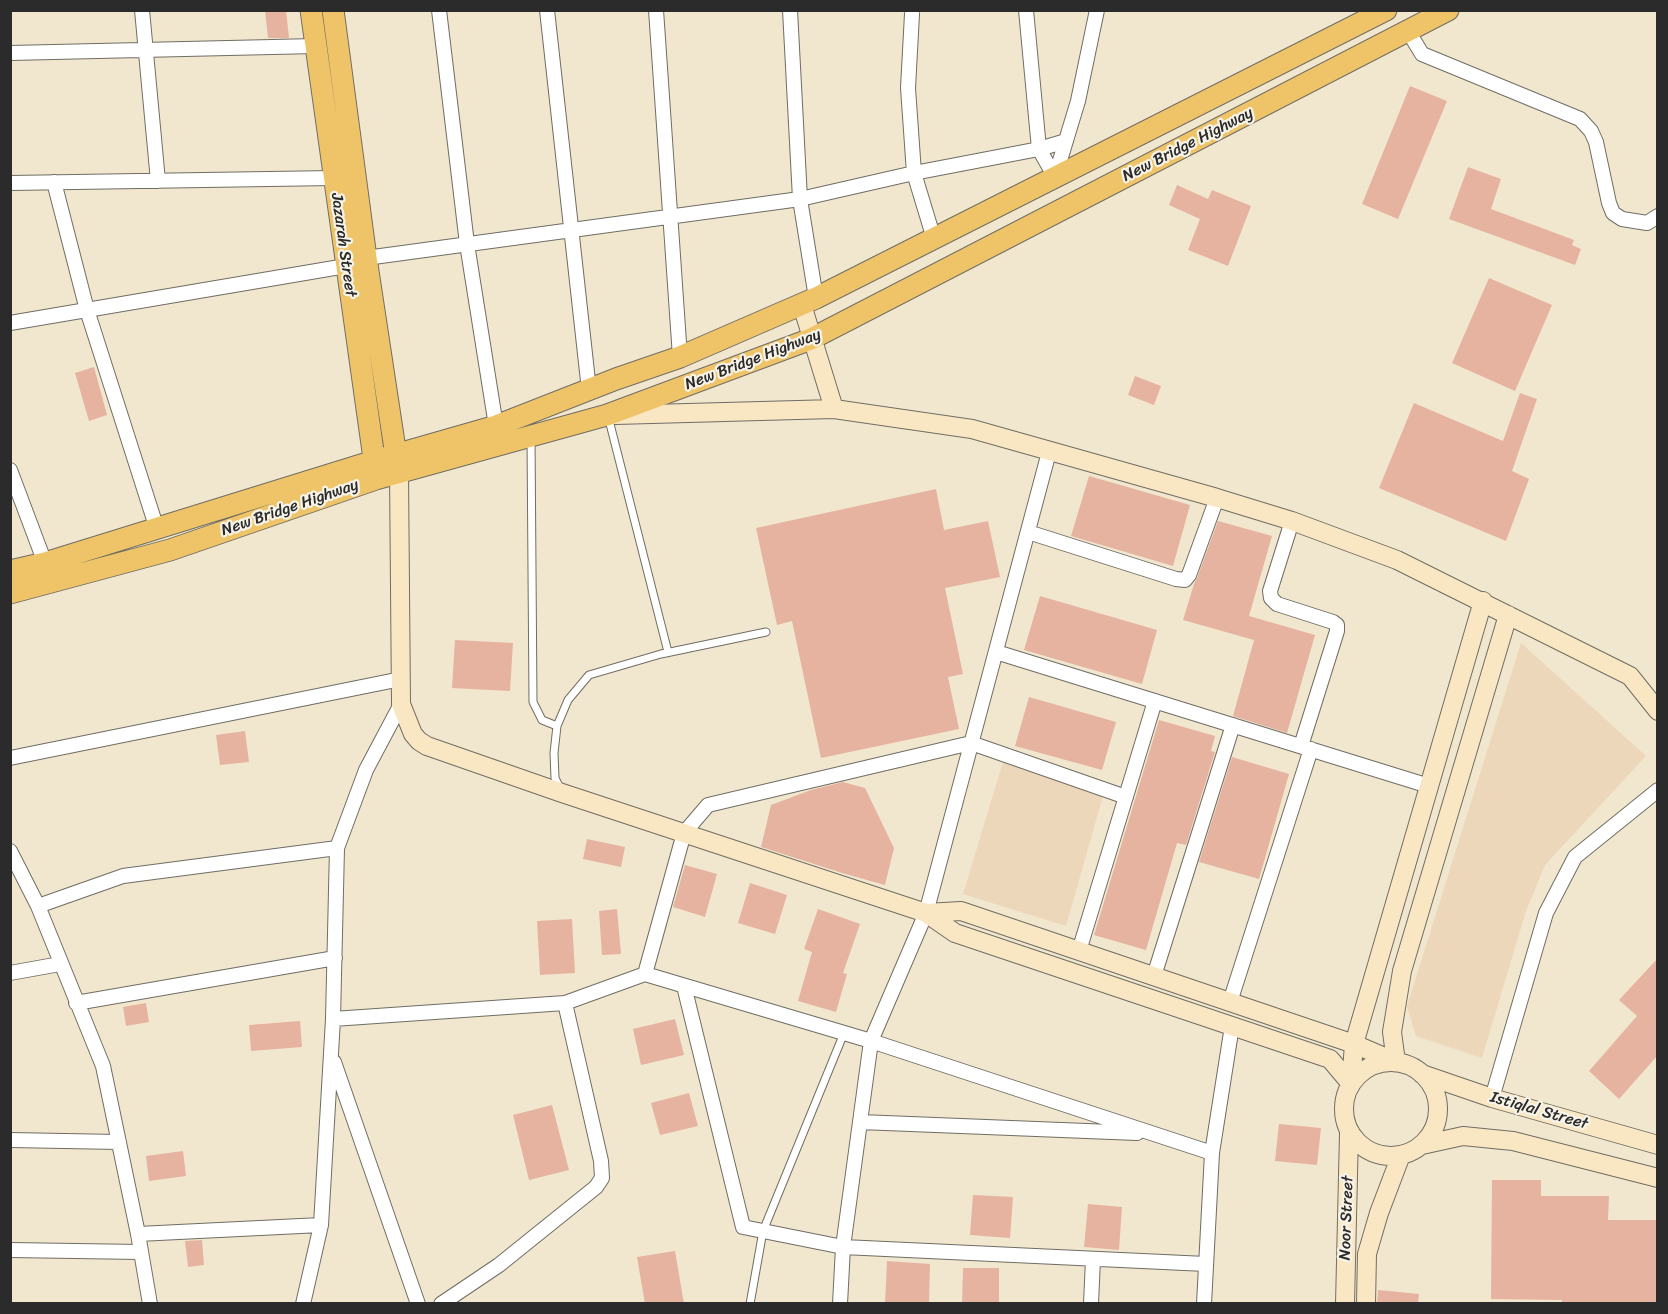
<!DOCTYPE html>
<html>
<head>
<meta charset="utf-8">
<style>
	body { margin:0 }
	#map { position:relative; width:1668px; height:1314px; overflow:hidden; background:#f1e7ce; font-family:Sriracha,sans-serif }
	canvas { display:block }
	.frame { position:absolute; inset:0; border:12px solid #2b2b2b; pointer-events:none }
</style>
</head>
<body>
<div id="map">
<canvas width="1668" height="1314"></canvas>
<div class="frame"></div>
</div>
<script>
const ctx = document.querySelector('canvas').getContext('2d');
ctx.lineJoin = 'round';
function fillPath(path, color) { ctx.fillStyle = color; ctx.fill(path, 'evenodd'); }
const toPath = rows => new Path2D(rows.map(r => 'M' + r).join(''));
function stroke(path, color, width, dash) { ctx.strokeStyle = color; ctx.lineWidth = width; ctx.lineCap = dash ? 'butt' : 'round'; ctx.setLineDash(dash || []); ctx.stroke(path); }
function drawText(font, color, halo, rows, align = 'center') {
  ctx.font = font + ' Sriracha,sans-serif'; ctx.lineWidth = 4.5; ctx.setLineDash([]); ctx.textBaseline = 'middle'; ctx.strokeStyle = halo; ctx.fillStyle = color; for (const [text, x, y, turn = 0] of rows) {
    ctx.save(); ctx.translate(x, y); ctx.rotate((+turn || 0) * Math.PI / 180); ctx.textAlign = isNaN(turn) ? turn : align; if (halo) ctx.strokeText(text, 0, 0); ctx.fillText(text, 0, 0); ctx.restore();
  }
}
const built = toPath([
	[1521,643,1646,756,1545,865,1526,911,1482,1058,1416,1036,1407,1006],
	[1003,762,1103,796,1066,926,963,894]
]);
const building = toPath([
	[265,10,286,10,289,38,268,38],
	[1410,86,1447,101,1398,219,1362,204],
	[1468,167,1501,179,1491,209,1574,240,1572,245,1581,249,1575,265,1449,219],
	[1177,185,1208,199,1212,190,1251,206,1228,266,1188,250,1200,219,1169,205],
	[1489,278,1552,305,1515,391,1452,363],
	[94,367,107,415,89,421,75,373],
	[1135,376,1161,386,1154,405,1128,395],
	[1520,393,1537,399,1512,471,1529,479,1506,541,1379,488,1414,403,1503,441],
	[1089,476,1190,505,1173,566,1071,536],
	[936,489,944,530,988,521,1000,577,945,588,963,674,948,677,959,729,821,758,792,621,777,625,756,528],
	[1218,521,1272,536,1249,616,1315,635,1287,733,1233,716,1254,640,1183,620,1194,584,1197,578],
	[1040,596,1157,630,1142,684,1024,650],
	[455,640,513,643,510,691,452,688],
	[1029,697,1116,722,1102,770,1015,746],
	[1159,720,1215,736,1211,751,1215,752,1186,845,1177,843,1146,950,1094,935],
	[245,731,249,762,220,765,216,735],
	[1232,757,1289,774,1259,879,1199,862],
	[843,782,865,788,894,848,885,885,842,873,761,847,771,805,811,790],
	[587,839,625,847,621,867,583,859],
	[685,865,717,874,705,917,673,907],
	[750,883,787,895,775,934,738,923],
	[617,909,621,954,602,955,599,911],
	[818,909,860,924,843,973,847,974,836,1012,798,1001,812,952,804,949],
	[572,919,575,973,540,975,537,921],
	[1658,958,1658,1055,1619,1099,1589,1071,1637,1016,1619,1000],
	[146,1003,149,1022,126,1026,123,1007],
	[675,1019,684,1055,641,1065,633,1029],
	[300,1021,302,1047,251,1051,249,1025],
	[689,1093,698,1126,660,1135,651,1103],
	[552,1105,569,1170,529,1180,513,1115],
	[1279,1124,1321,1128,1317,1165,1275,1161],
	[183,1151,186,1176,149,1181,146,1156],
	[1492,1180,1541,1180,1541,1196,1609,1196,1608,1220,1658,1220,1658,1304,1562,1304,1562,1300,1491,1299],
	[973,1195,1013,1197,1010,1238,970,1235],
	[1088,1204,1122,1207,1119,1250,1084,1247],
	[202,1240,204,1265,188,1267,185,1241],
	[675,1251,684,1304,645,1304,637,1257],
	[887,1261,930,1264,929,1304,885,1304],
	[963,1268,999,1268,999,1304,962,1304],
	[1378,1290,1419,1294,1418,1304,1377,1304]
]);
const lane = toPath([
	[608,416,668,652],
	[531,438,533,702,542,720,557,726],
	[560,788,555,778,554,753,557,726,568,700,589,675,661,654,766,632],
	[750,1304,763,1231,844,1033]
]);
const street = toPath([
	[142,10,158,181],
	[439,10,467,244,496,426],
	[547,10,589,390],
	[656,10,680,357],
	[790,10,800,199,816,298],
	[1026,10,1039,149,1055,177],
	[912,14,908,88,914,173,934,239],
	[1408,31,1422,54,1580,119,1591,131,1596,142,1609,203,1613,213,1622,219,1647,223,1658,216],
	[10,53,316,46],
	[1055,177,1078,101,1097,10],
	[54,182,87,310,157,529],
	[10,183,334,178],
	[366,258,800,199,914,173,1039,149,1066,141],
	[10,323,346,266],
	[10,470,45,563],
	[1292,521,1270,591,1271,598,1277,604,1333,622,1337,625,1337,631,1301,746],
	[1028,532,1176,579,1185,580,1189,575,1217,498],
	[996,652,1429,786],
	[10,758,401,679],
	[10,851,38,906,103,1066,138,1234,150,1304],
	[38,906,123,876,337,848],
	[1079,951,1155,701],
	[10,973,60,964],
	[645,974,684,833,708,805,971,743,1126,797],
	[1154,976,1233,725],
	[684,986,743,1227,843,1247,1206,1264],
	[1230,1002,1311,749],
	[76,1003,335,958],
	[333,1019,565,1003,645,974,871,1041,1212,1153],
	[334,1062,418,1304],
	[1492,1098,1546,913,1575,857,1658,790],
	[860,1122,1137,1133],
	[10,1140,119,1142],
	[138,1234,321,1225],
	[10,1250,141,1252],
	[303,1304,321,1225,333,1019,337,848,366,770,401,704],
	[441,1304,499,1265,596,1187,602,1178,601,1161,565,1003],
	[840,1304,843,1247,871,1041,926,913,1049,452],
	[1091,1304,1093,1259],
	[1204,1304,1212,1153,1232,1026]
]);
const secondary = toPath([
	[802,305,834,409],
	[615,415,834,409,972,429,1217,498,1292,521,1397,560,1630,676,1658,711],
	[399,472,401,704,413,734,419,741,427,746,562,793,926,913,955,933,1330,1059,1351,1084],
	[926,913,961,911,1354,1044,1396,1062],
	[1396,1062,1392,1032,1402,971,1508,615],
	'1344 1109a47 47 0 1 1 94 0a47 47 0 1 1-94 0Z',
	[1422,1074,1492,1098,1658,1145],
	[1351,1084,1354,1044,1483,601],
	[1422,1145,1463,1136,1513,1141,1658,1178],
	[1345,1304,1349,1133],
	[1366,1304,1367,1254,1379,1213,1401,1155]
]);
const primary = toPath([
	[311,10,376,473],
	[333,10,366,258,398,469],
	[10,571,45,563,374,461,496,426,616,379,680,357,816,298,1386,10],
	[10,593,170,550,376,479,607,415,811,339,1448,10]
]);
const streetNames = [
	["New Bridge Highway",1188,145,-27],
	["Jazarah Street",343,245,82],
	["New Bridge Highway",753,360,-21],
	["New Bridge Highway",290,508,-19],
	["Istiqlal Street",1539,1111,16],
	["Noor Street",1347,1218,-88]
];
fillPath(built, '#ecd7ba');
fillPath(building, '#e6b3a1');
stroke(lane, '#706d64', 9);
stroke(street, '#706d64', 16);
stroke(secondary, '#706d64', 20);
stroke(primary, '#706d64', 23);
stroke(lane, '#fff', 7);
stroke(street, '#fff', 14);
stroke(secondary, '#f9e7c3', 18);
stroke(primary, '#efc469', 21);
drawText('16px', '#2b2b2b', '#f7f3e8', streetNames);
</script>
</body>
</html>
